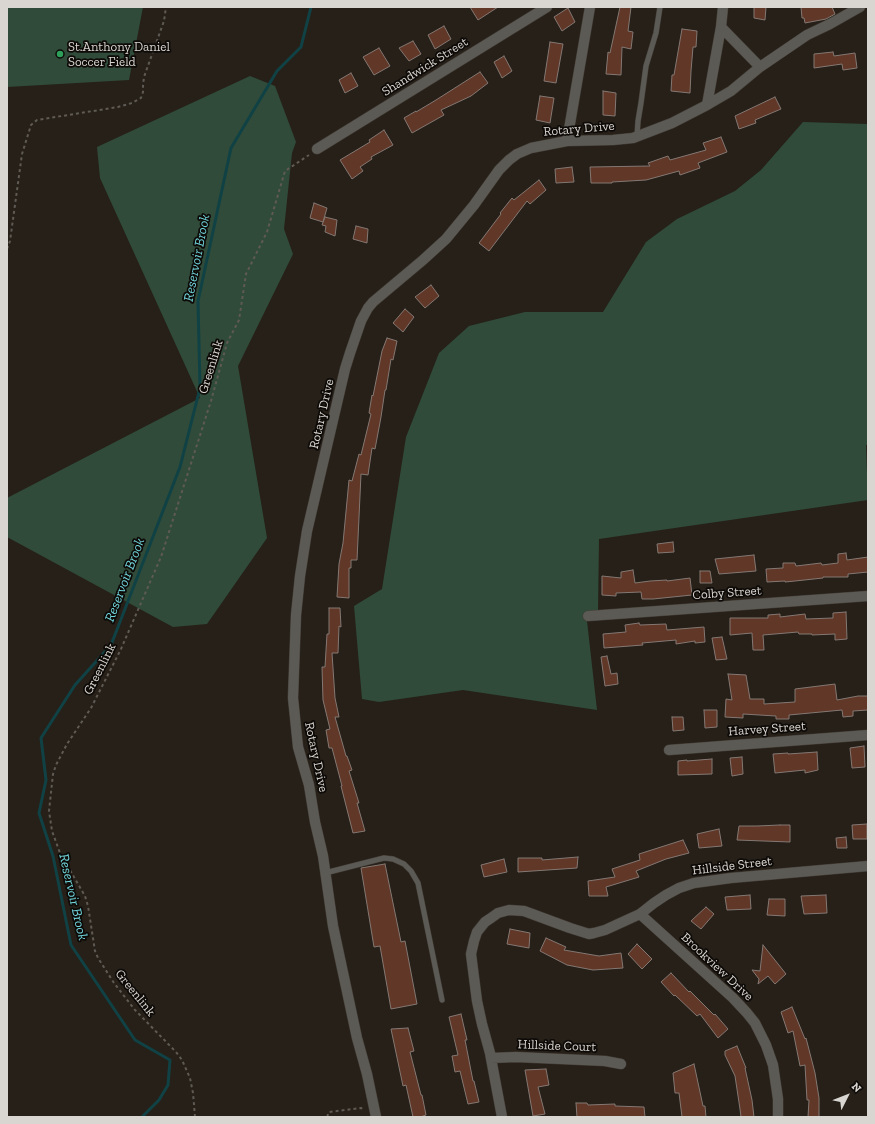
<!DOCTYPE html>
<html>
<head>
<meta charset="utf-8">
<style>
	body { margin:0 }
	#map { position:relative; width:875px; height:1124px; overflow:hidden; background:#262019; font-family:"Zilla Slab",serif }
	canvas { display:block }
	.frame { position:absolute; inset:0; border:8px solid #d9d5d0; pointer-events:none }
	.north { position:absolute; left:827px; top:1076px; width:40px; height:40px; -webkit-text-stroke:3px #0d0a07; paint-order:stroke; rotate:48deg; font-size:11px; font-weight:700; line-height:16px; text-align:center; color:#d9d5d0 }
	.north::after { content:''; display:block; margin:auto; width:14px; height:18px; background:#d9d5d0; clip-path:polygon(50% 0,100% 100%,50% 72%,0 100%) }
</style>
</head>
<body>
<div id="map">
<canvas width="875" height="1124"></canvas>
<div class="frame"></div>
<div class="north">N</div>
</div>
<script>
const ctx = document.querySelector('canvas').getContext('2d');
ctx.lineJoin = 'round';
function fillPath(path, color) { ctx.fillStyle = color; ctx.fill(path, 'evenodd'); }
const toPath = rows => new Path2D(rows.map(r => 'M' + r).join(''));
function stroke(path, color, width, dash) { ctx.strokeStyle = color; ctx.lineWidth = width; ctx.lineCap = dash ? 'butt' : 'round'; ctx.setLineDash(dash || []); ctx.stroke(path); }
function drawText(font, color, halo, rows, align = 'center') {
  ctx.font = font + ' "Zilla Slab",serif'; ctx.lineWidth = 3.5; ctx.setLineDash([]); ctx.textBaseline = 'middle'; ctx.strokeStyle = halo; ctx.fillStyle = color; for (const [text, x, y, turn = 0] of rows) {
    ctx.save(); ctx.translate(x, y); ctx.rotate((+turn || 0) * Math.PI / 180); ctx.textAlign = isNaN(turn) ? turn : align; if (halo) ctx.strokeText(text, 0, 0); ctx.fillText(text, 0, 0); ctx.restore();
  }
}
const green = toPath([
	[7,7,143,7,129,80,7,87],
	[250,76,275,86,296,142,292,153,284,229,293,254,238,366,267,538,207,624,173,627,7,537,7,498,200,398,100,178,97,147],
	[803,122,868,124,868,445,866,445,868,500,599,539,598,611,586,612,597,710,463,690,379,702,362,699,354,606,382,589,406,437,439,353,469,326,525,312,603,312,646,242,677,219,735,191,761,170]
]);
const stream = toPath([
	[142,1117,159,1100,168,1085,170,1060,135,1040,71,945,53,856,39,813,46,780,41,738,75,685,111,645,180,467,200,388,198,301,231,148,277,71,301,47,311,7]
]);
const building = toPath([
	[470,7,498,7,478,20,470,7],
	[620,7,631,7,628,31,633,32,631,49,622,47,621,75,606,74,608,52,610,53,620,7],
	[754,7,766,7,765,20,754,18,754,7],
	[801,7,832,7,835,14,826,19,805,23,804,18,802,18,801,7],
	[568,8,575,22,562,31,554,17,568,8],
	[444,26,451,39,435,49,428,35,444,26],
	[682,29,697,31,696,47,693,47,691,71,690,93,671,91,672,75,674,75,682,29],
	[413,41,421,54,409,61,399,48,413,41],
	[550,42,563,44,556,83,544,81,550,42],
	[379,48,390,66,374,75,363,57,379,48],
	[833,52,834,56,855,53,857,68,843,70,842,64,814,68,814,54,833,52],
	[504,56,512,71,502,78,494,62,504,56],
	[480,72,488,83,471,96,441,110,444,115,412,133,404,118,416,111,416,112,436,100,480,72],
	[351,73,358,86,345,93,339,80,351,73],
	[603,91,616,93,615,116,603,115,603,91],
	[540,96,554,98,550,123,536,120,540,96],
	[775,97,781,109,755,120,756,123,739,129,735,116,775,97],
	[384,130,393,145,371,157,372,159,360,167,363,171,352,179,340,160,370,142,369,140,384,130],
	[721,137,727,152,698,163,700,168,680,175,679,171,646,180,612,182,612,183,591,183,590,167,650,166,648,163,668,156,670,160,706,150,703,143,721,137],
	[572,167,574,182,556,183,555,169,572,167],
	[539,180,546,190,530,204,527,201,489,251,479,243,501,214,500,213,512,198,514,200,539,180],
	[314,203,327,208,323,222,310,218,314,203],
	[325,217,337,220,335,236,325,232,326,226,322,225,325,217],
	[356,226,368,229,367,243,353,239,356,226],
	[431,285,439,296,425,308,415,297,431,285],
	[405,309,414,317,403,332,393,323,405,309],
	[387,338,397,341,393,360,391,359,386,390,385,390,381,417,375,449,372,448,368,475,361,474,357,560,351,560,351,568,349,568,349,598,337,597,339,564,343,543,349,480,352,481,359,454,361,455,371,414,369,413,372,395,373,396,382,351,387,338],
	[673,542,674,552,658,553,657,544,673,542],
	[846,553,847,560,868,557,868,572,848,574,848,577,823,577,823,578,795,581,785,582,785,581,767,582,766,569,783,568,783,563,795,563,796,566,821,563,822,565,838,563,838,554,846,553],
	[754,555,756,571,719,574,715,559,754,555],
	[633,570,635,583,650,581,667,580,667,581,690,578,692,595,653,599,642,599,641,592,616,593,616,596,602,595,602,576,621,578,621,572,633,570],
	[700,571,710,571,712,583,700,583,700,571],
	[329,608,340,608,341,627,339,626,338,653,332,653,335,698,339,717,335,717,346,756,347,756,352,770,349,771,359,803,357,803,365,831,353,833,341,786,342,786,332,748,329,748,326,730,330,729,323,700,322,667,325,667,327,634,329,634,329,608],
	[846,612,847,639,835,640,835,634,812,635,812,634,799,634,798,632,763,635,764,650,753,650,752,633,730,635,730,618,768,618,768,615,780,614,780,617,805,614,806,619,833,618,833,613,846,612],
	[639,623,640,625,666,624,667,630,704,627,705,642,695,643,695,641,676,644,676,640,642,643,643,645,604,648,603,634,626,632,625,625,639,623],
	[722,637,727,659,716,660,712,638,722,637],
	[607,656,611,674,617,673,618,684,605,686,601,657,607,656],
	[728,674,746,675,750,699,764,699,764,704,795,702,795,689,835,684,837,700,858,696,868,696,868,710,853,711,853,716,843,717,842,710,789,715,789,719,776,719,776,716,743,714,743,718,725,717,726,699,732,700,728,674],
	[704,710,717,710,717,727,705,728,704,710],
	[672,717,683,717,684,730,673,731,672,717],
	[864,746,865,767,852,768,850,748,864,746],
	[817,752,818,770,805,773,805,770,775,773,773,754,788,753,788,754,817,752],
	[742,757,743,774,732,776,730,758,742,757],
	[712,759,712,774,678,775,678,761,687,760,687,761,712,759],
	[867,824,867,839,853,839,852,825,867,824],
	[780,825,790,825,790,842,737,840,739,826,757,826,780,825],
	[719,829,722,846,699,848,697,834,719,829],
	[846,837,847,848,837,848,836,838,846,837],
	[683,840,689,853,666,859,636,871,639,877,606,887,608,896,589,896,588,881,615,877,612,869,640,860,639,854,683,840],
	[578,857,577,868,518,872,518,858,542,858,542,860,578,857],
	[504,859,507,872,484,877,481,865,504,859],
	[385,864,401,942,405,941,417,1004,391,1009,380,946,374,947,361,868,385,864],
	[750,895,751,909,727,910,725,897,750,895],
	[826,895,827,913,804,914,801,896,826,895],
	[769,899,785,899,785,916,767,915,769,899],
	[706,907,714,914,701,929,691,921,706,907],
	[510,929,530,933,529,948,507,944,510,929],
	[546,938,566,947,564,950,599,956,621,953,623,968,593,970,567,965,540,951,546,938],
	[637,944,652,959,642,969,628,954,637,944],
	[763,945,786,974,775,984,768,976,758,984,759,979,752,970,760,971,763,945],
	[671,973,689,992,690,991,714,1015,715,1014,728,1029,718,1038,700,1014,697,1016,675,995,674,996,661,982,671,973],
	[792,1007,805,1039,806,1038,815,1073,819,1098,819,1117,808,1117,809,1100,807,1100,805,1065,800,1066,793,1031,788,1033,781,1012,792,1007],
	[461,1014,467,1040,465,1040,473,1081,474,1081,479,1102,468,1104,460,1071,455,1072,452,1056,458,1055,449,1017,461,1014],
	[408,1028,414,1051,410,1052,421,1095,422,1095,426,1115,420,1117,413,1117,406,1085,403,1086,391,1029,408,1028],
	[737,1046,746,1068,745,1068,752,1100,754,1117,741,1117,740,1109,735,1076,725,1055,725,1051,737,1046],
	[694,1064,703,1106,705,1106,706,1117,682,1117,679,1093,675,1093,673,1073,694,1064],
	[546,1069,549,1085,538,1087,545,1114,533,1116,525,1070,546,1069],
	[576,1103,587,1103,588,1105,615,1104,615,1106,644,1107,645,1117,577,1117,576,1103]
]);
const path = toPath([
	[7,249,10,241,22,154,31,125,37,120,118,107,132,103,141,98,143,92,143,85,144,77,164,21,166,7],
	[195,1117,193,1093,190,1078,182,1060,176,1052,135,1010,114,983,98,958,95,951,88,906,85,896,60,853,52,831,49,811,53,774,56,765,67,744,91,708,121,649,161,557,211,401,227,343,239,320,246,274,267,232,285,171,309,155],
	[327,1117,329,1112,361,1108,364,1109]
]);
const lane = toPath([
	[637,136,638,121,641,103,646,66,656,33,660,7],
	[325,873,384,858,393,859,404,864,411,871,418,883,442,1000]
]);
const street = toPath([
	[721,27,760,67],
	[707,105,721,27,723,7],
	[567,141,590,7],
	[317,149,547,7],
	[588,616,868,596],
	[669,750,868,735],
	[640,914,733,998,747,1013,755,1023,766,1045,773,1065,778,1099,778,1117],
	[491,1058,516,1057,605,1061,621,1064],
	[376,1117,367,1074,357,1038,333,926,323,856,315,822,309,785,298,747,293,698,296,615,300,576,307,531,345,369,350,353,361,321,368,308,373,302,423,260,446,239,474,205,499,170,509,160,517,154,531,148,567,141,613,140,633,138,672,123,707,105,731,91,760,67,807,35,830,24,860,7],
	[502,1117,490,1053,482,1024,477,1001,471,954,474,941,477,932,485,922,491,918,498,913,509,910,524,911,570,928,589,934,594,933,605,930,640,914,654,903,666,895,679,888,694,883,731,878,868,866]
]);
const markers = [
	[60,54,4,"#2e9e5b"]
];
const poiNames = [
	["St.Anthony Daniel",68,47],
	["Soccer Field",68,62]
];
const streetNames = [
	["Shandwick Street",425,67,-32],
	["Rotary Drive",579,129,-5],
	["Greenlink",211,367,-73],
	["Rotary Drive",322,414,-77],
	["Colby Street",727,593,-4],
	["Greenlink",100,669,-63],
	["Harvey Street",767,729,-4],
	["Rotary Drive",316,757,78],
	["Hillside Street",732,866,-7],
	["Brookview Drive",717,967,43],
	["Greenlink",135,993,51],
	["Hillside Court",557,1046,2]
];
const waterNames = [
	["Reservoir Brook",197,258,-79],
	["Reservoir Brook",125,580,-69],
	["Reservoir Brook",73,897,77]
];
fillPath(green, '#304b39');
stroke(stream, '#104245', 3);
fillPath(building, '#613727');
stroke(building, '#847873', 1);
stroke(lane, '#433d36', 6);
stroke(street, '#433d36', 11);
stroke(path, '#5f5a53', 2, [3, 3]);
stroke(lane, '#5c5a55', 5);
stroke(street, '#5c5a55', 10);
for (const [x, y, r, color] of markers) { const dot = new Path2D(); dot.arc(x, y, r, 0, 2 * Math.PI); ctx.fillStyle = color; ctx.fill(dot); stroke(dot, '#0d0a07', 1.5); }
drawText('13px', '#d9d5d0', '#0d0a07', poiNames, 'left');
drawText('13px', '#d9d5d0', '#0d0a07', streetNames);
drawText('italic 14px', '#70d4da', '#0d0a07', waterNames);
</script>
</body>
</html>
